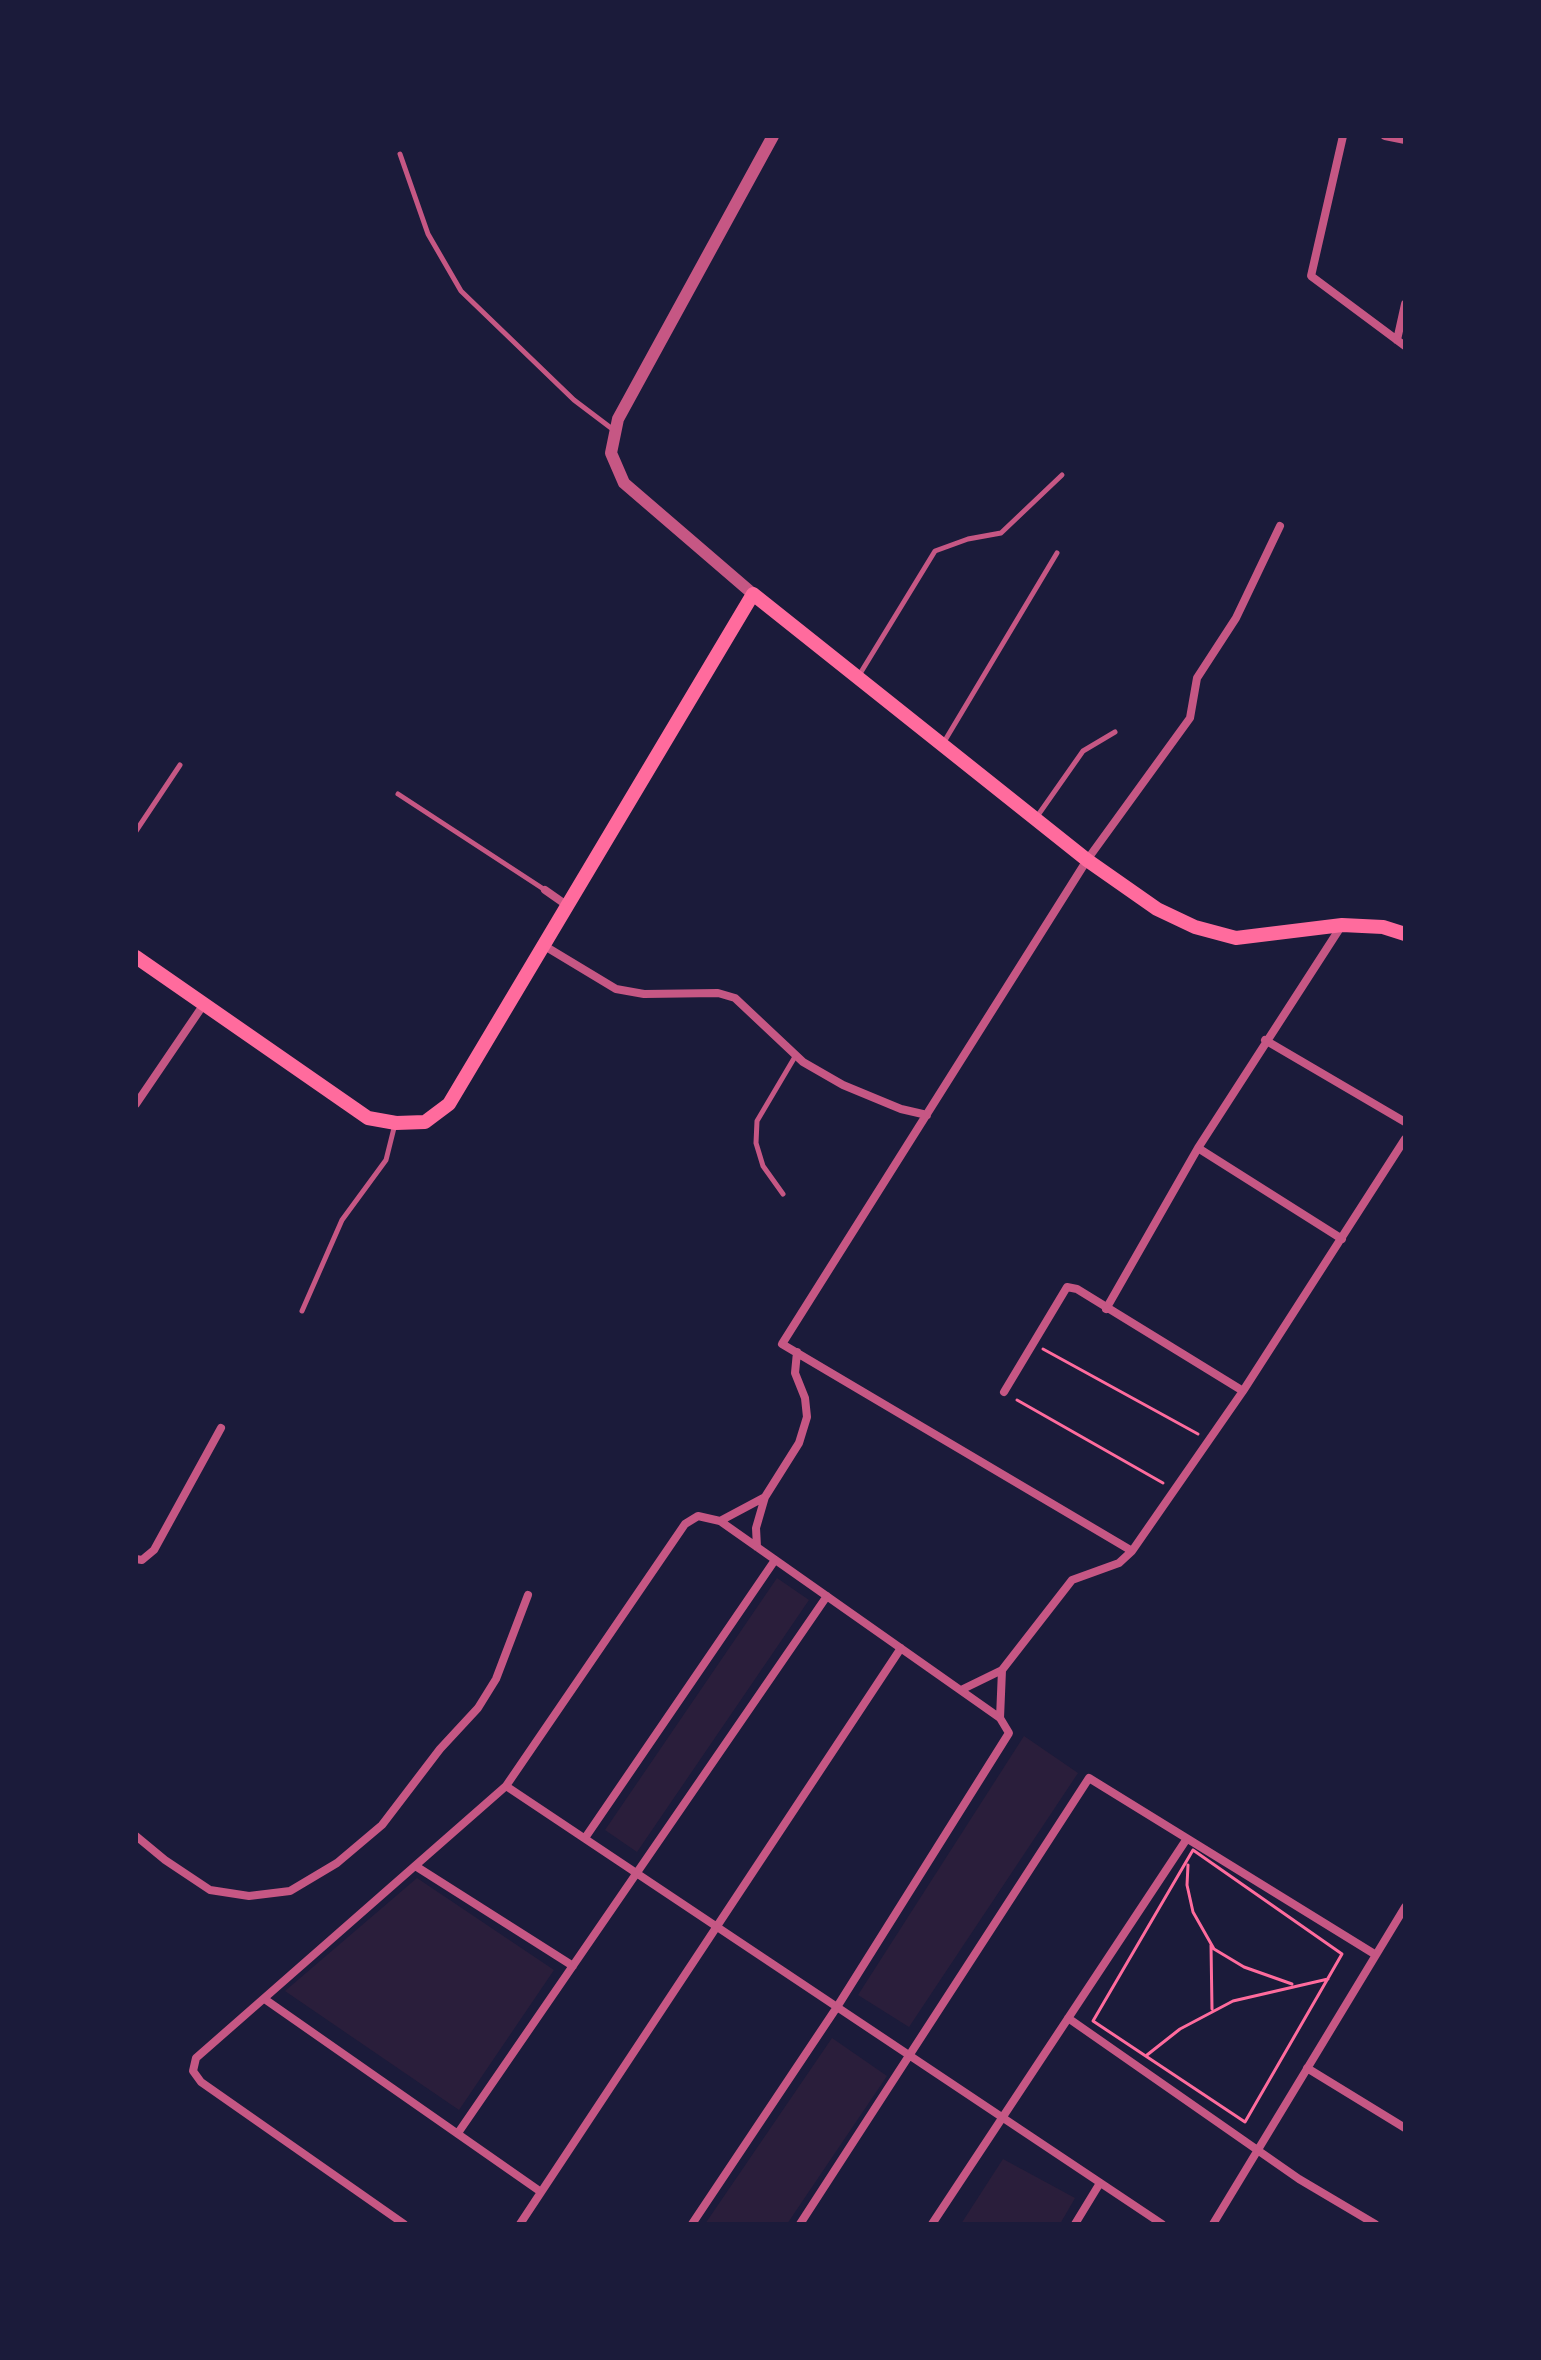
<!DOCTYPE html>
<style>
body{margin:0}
#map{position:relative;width:1541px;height:2360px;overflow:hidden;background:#1b1b3a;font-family:Commissioner,sans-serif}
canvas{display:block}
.frame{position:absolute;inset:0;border:138px solid #1b1b3a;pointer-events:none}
</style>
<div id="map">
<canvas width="1541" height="2360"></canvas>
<div class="frame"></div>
</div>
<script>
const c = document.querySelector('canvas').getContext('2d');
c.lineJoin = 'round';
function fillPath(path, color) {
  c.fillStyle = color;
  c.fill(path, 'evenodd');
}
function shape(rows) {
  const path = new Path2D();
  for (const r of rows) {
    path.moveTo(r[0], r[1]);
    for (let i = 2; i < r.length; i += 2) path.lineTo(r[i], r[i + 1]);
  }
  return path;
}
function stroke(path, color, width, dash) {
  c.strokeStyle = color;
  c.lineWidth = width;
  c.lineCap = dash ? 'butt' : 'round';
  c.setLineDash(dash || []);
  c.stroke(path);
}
fillPath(shape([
 [777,1578,809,1600,637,1852,605,1830],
 [1024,1736,1078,1773,909,2027,858,1995],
 [417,1878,554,1970,459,2110,285,1991],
 [832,2038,887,2076,787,2224,705,2224],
 [1003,2159,1075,2198,1060,2224,961,2224]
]), '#2a1e3b');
stroke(shape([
 [1043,1349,1198,1434],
 [1017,1400,1163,1483],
 [1193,1850,1342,1954,1245,2122,1093,2021,1193,1850],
 [1188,1865,1187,1885,1193,1912,1214,1949,1244,1967,1292,1984],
 [1211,1945,1212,2009],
 [1147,2055,1180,2029,1233,2001,1328,1979]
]), '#ff6b9d', 3);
stroke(shape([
 [400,154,428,234,461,291,574,400,615,431],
 [858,677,935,551,968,539,1001,533,1062,475],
 [944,742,1057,553],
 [398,794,545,890],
 [1036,818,1083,751,1115,732],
 [136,831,180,765],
 [783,1194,763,1166,756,1143,757,1121,796,1055],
 [302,1311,342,1220,386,1160,395,1124]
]), '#c65784', 5);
stroke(shape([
 [1343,136,1311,276,1405,346],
 [1385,136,1405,140],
 [1397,340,1405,304],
 [545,890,565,904],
 [543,945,616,989,644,994,718,993,735,998,803,1062,843,1085,901,1109,927,1115],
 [1265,1040,1405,1122],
 [136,1104,204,1004],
 [1198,1148,1342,1239],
 [1106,1309,1198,1148,1342,925],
 [1004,1392,1067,1287,1077,1289,1243,1391],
 [720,1521,765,1497],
 [757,1547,756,1528,765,1497,799,1443,807,1417,805,1398,795,1373,797,1352],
 [1132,1551,782,1344,1087,860,1190,718,1197,678,1236,618,1280,526],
 [136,1559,142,1560,154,1550,221,1428],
 [961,1690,1002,1670,1072,1580,1119,1563,1132,1551,1243,1391,1405,1139],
 [1000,1718,1002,1670],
 [506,1786,1162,2224],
 [136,1836,165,1860,210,1890,249,1896,290,1891,337,1863,382,1825,440,1749,478,1708,496,1679,528,1595],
 [585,1838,775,1560],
 [417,1867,573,1966],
 [266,2000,541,2192],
 [1068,2018,1299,2179,1375,2224],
 [1307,2068,1405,2128],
 [458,2133,827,1596],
 [404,2224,201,2082,193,2071,196,2058,506,1786,685,1524,698,1516,720,1521,1000,1718,1009,1733,837,2007,692,2224],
 [520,2224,901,1648],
 [800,2224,1089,1778,1376,1955],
 [932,2224,1186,1840],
 [1075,2224,1100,2183],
 [1213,2224,1405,1907]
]), '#c65784', 8);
stroke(shape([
 [753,594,624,483,611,453,618,419,773,136]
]), '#c65784', 12);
stroke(shape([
 [136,957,368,1118,396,1123,425,1122,449,1104,753,594,1087,860,1157,909,1195,927,1236,938,1342,925,1383,927,1405,934]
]), '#ff6b9d', 14);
</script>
